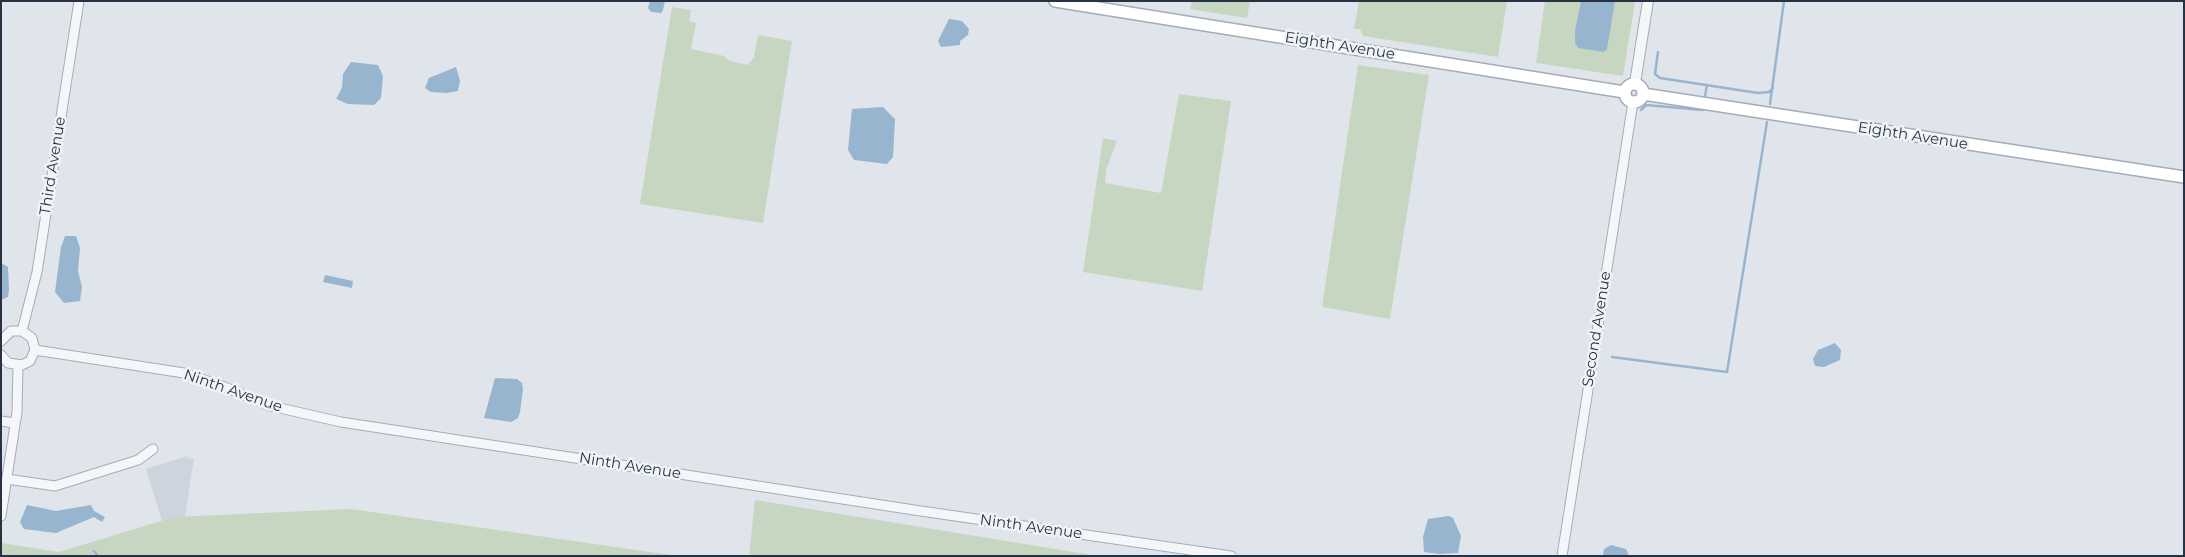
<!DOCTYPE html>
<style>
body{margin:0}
#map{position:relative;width:2185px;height:557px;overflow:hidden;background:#e0e5eb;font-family:Montserrat,sans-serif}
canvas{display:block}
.frame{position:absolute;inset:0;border:2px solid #273344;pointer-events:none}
</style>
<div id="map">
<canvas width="2185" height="557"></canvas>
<div class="frame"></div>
</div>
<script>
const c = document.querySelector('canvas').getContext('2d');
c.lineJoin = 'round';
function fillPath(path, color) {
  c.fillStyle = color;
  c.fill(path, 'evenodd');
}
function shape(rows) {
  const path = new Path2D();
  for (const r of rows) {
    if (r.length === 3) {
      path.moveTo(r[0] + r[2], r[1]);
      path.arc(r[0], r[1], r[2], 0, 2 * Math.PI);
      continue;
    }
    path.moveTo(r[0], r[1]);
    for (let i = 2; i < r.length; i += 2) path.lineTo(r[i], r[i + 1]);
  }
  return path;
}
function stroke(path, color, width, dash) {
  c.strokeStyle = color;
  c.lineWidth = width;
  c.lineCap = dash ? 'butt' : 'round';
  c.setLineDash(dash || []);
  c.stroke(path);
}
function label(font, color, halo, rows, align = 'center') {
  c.font = font + ' Montserrat,sans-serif';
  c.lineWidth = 5;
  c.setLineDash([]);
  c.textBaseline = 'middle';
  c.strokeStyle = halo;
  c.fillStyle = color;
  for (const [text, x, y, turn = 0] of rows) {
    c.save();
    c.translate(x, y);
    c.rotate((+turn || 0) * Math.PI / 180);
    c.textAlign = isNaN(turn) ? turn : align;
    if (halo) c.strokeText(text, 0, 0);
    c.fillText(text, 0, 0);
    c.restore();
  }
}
fillPath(shape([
 [187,456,188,459,194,458,185,517,162,521,146,469]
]), '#ced4dd');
fillPath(shape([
 [1192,1,1250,1,1247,18,1190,9],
 [1359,1,1507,1,1498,57,1363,36,1360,29,1354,29],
 [1545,1,1635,1,1623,76,1536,63],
 [672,7,691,10,689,21,696,23,691,49,724,56,730,61,748,65,754,57,758,35,792,41,763,223,640,204],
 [1358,65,1429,75,1390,319,1322,307],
 [1179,94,1231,101,1202,291,1083,272,1103,138,1117,141,1106,170,1105,183,1161,193],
 [755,500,1098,556,749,556],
 [351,509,678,556,1,556,1,543,59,552,174,517]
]), '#c7d6c0');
fillPath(shape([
 [650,1,665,1,663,10,661,13,651,12,648,8],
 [1581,1,1615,1,1607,49,1604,52,1578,48,1575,42,1575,31],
 [949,19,962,21,969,29,968,35,960,41,960,45,941,47,938,41],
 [351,62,378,65,383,76,381,98,374,105,348,104,336,99,342,88,343,74],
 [456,67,460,81,458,91,447,93,431,92,425,88,429,78],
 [883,107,895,119,893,157,887,164,854,160,848,150,852,109],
 [65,236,76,236,80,248,78,271,82,287,80,301,64,303,55,292,61,247],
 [1,263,8,267,9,290,8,297,1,300],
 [325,275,353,281,352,288,323,282],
 [1835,343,1841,350,1840,360,1824,367,1815,366,1813,359,1818,350],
 [495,378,517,379,522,383,523,389,520,412,518,418,511,422,484,418],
 [27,505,56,511,91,505,94,511,105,517,102,522,94,517,56,533,24,529,20,522],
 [1449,516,1453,518,1461,536,1458,553,1439,554,1424,552,1423,537,1428,519],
 [1611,545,1626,549,1629,556,1603,556,1604,549]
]), '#97b5cf');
stroke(shape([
 [1658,52,1655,74,1660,78,1758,93,1769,92,1773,88],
 [1705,96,1707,85],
 [1770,104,1784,1],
 [1641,110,1646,105,1703,110],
 [1612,357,1727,372,1767,122],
 [94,551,98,556]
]), '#97b5cf', 2.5);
const minor = shape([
 [22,331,37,272,79,1],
 [1,341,11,331,22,331,32,338,35,350,30,361,22,365,8,363,1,355],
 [35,350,184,373,222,386,271,406,341,422,914,510,1231,556],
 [1,421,15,423],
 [7,479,55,486,138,460,153,449],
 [1,516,17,412,18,366],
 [1562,556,1633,102]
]);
const tertiary = shape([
 [1635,83,1648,1]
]);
const secondary = shape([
 [1055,1,1624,92],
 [1634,93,9],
 [1643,94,2184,177]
]);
stroke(minor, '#a5acb6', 11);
stroke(tertiary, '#a5acb6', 12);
stroke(secondary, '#a5acb6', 14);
stroke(minor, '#f4f6f9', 9);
stroke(tertiary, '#f4f6f9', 10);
stroke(secondary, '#fff', 11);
label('15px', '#273344', '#f0f4f8', [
 ["Eighth Avenue",1340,46,9],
 ["Eighth Avenue",1913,136,9],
 ["Third Avenue",53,166,-81],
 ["Second Avenue",1597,329,-81],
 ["Ninth Avenue",233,391,19],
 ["Ninth Avenue",630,466,9],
 ["Ninth Avenue",1031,527,8]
]);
</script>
